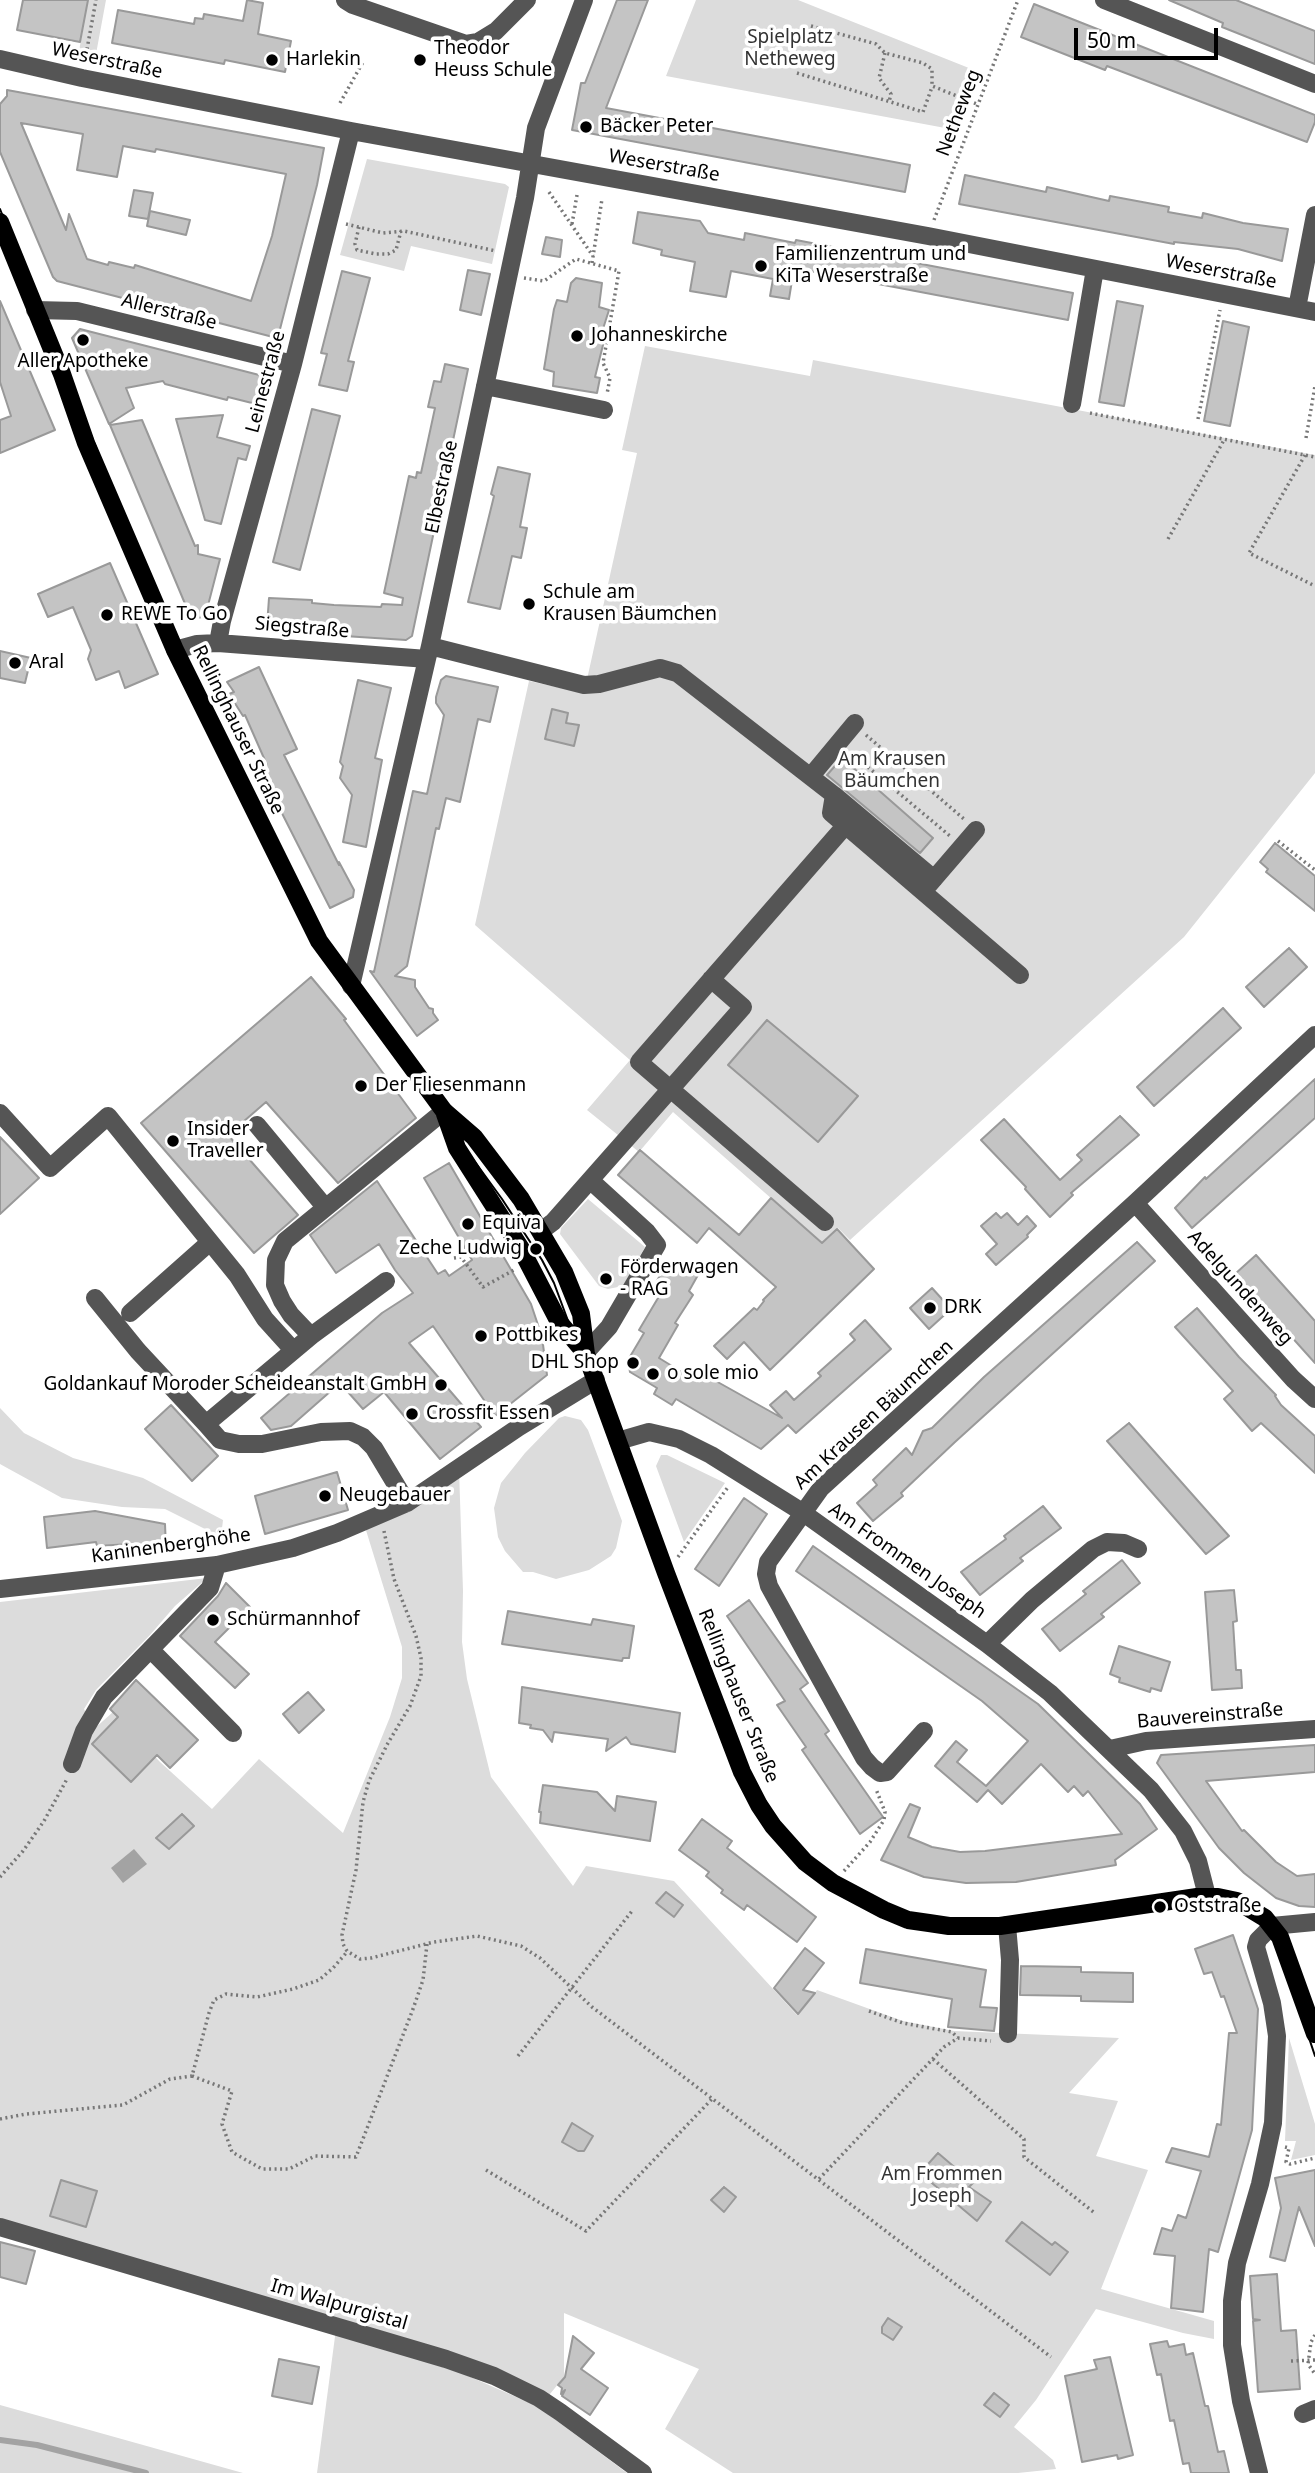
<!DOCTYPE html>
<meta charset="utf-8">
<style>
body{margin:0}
#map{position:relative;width:1315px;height:2473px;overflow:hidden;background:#fff;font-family:"Noto Sans",sans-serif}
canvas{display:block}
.scale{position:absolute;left:1074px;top:28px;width:144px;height:32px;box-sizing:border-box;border:4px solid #000;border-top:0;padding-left:9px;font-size:21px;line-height:24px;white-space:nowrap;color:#000;-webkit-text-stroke:5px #fff;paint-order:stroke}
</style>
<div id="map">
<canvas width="1315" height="2473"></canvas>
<div class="scale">50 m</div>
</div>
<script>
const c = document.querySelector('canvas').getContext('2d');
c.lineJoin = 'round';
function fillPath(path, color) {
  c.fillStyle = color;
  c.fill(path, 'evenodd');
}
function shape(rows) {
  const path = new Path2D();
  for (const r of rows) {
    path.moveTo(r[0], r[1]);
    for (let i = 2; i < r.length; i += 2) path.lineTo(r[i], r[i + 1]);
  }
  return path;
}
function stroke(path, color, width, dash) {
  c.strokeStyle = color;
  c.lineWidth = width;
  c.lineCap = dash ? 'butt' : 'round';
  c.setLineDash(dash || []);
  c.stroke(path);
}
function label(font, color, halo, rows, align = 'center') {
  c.font = font + ' "Noto Sans",sans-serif';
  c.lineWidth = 7;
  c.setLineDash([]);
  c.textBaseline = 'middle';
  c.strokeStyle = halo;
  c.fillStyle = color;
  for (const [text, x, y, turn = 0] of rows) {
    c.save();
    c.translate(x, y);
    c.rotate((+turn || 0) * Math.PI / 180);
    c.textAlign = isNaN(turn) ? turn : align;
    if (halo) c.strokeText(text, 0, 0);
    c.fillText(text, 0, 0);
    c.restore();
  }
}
fillPath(shape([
 [88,0,106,0,96,54,79,51],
 [696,0,798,0,979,72,956,130,666,76],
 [367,159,505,184,509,187,492,264,411,246,404,271,340,255],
 [645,346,810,376,813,360,1315,455,1315,773,1184,937,850,1240,838,1228,822,1243,673,1112,639,1152,587,1110,630,1060,475,925,529,681,584,693,637,453,622,450],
 [588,1199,645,1247,623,1286,608,1289,599,1286,560,1234,561,1228],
 [0,1408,24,1433,73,1458,143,1478,223,1520,221,1537,165,1509,122,1507,62,1498,9,1469,0,1464],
 [565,1416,581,1420,588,1430,622,1521,616,1548,611,1556,589,1570,556,1579,533,1572,523,1572,505,1551,498,1537,494,1508,501,1483,525,1453,559,1418],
 [661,1455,667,1455,725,1483,684,1542,656,1466],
 [459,1469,463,1591,462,1642,467,1679,491,1777,573,1886,586,1866,674,1881,797,2015,817,1990,903,2021,954,2031,1119,2038,1069,2093,1118,2101,1096,2156,1148,2170,1101,2289,1214,2321,1214,2339,1183,2333,1096,2309,1036,2400,1014,2427,1053,2460,1056,2469,1018,2473,733,2473,665,2429,699,2369,564,2313,564,2377,545,2400,0,2225,0,1602,207,1578,175,1606,150,1635,96,1690,84,1709,87,1715,84,1738,113,1712,160,1762,212,1809,259,1759,343,1833,390,1717,402,1678,402,1647,365,1527],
 [1289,2038,1315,2124,1315,2155,1291,2160,1296,2141,1285,2141],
 [336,2329,443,2365,537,2406,627,2473,317,2473],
 [0,2405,86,2429,243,2473,0,2473]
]), '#dcdcdc');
fillPath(shape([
 [134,1849,147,1864,123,1883,111,1868]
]), '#a3a3a3');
stroke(shape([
 [0,2440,37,2445,146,2473]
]), '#a3a3a3', 6);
const building = shape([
 [23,0,88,0,80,42,17,30,23,0],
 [247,0,263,3,258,34,291,41,285,72,225,60,224,64,112,43,118,10,194,24,195,18,203,19,204,14,243,21,247,0],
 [617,0,648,0,606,108,910,165,905,192,572,130,581,83,585,83,617,0],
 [1169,0,1236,0,1315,31,1315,64,1222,27,1223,23,1169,0],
 [1034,4,1315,115,1315,122,1307,142,1107,66,1105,70,1021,37,1034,4],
 [7,90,324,148,317,185,279,333,273,337,57,281,53,277,0,152,0,104,7,96,7,90],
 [21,123,83,134,77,170,117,177,123,146,155,152,156,149,286,174,272,236,251,301,135,265,134,268,109,262,108,265,87,259,69,214,66,230,21,123],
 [965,175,1046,192,1047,187,1109,201,1110,196,1169,207,1168,212,1202,218,1203,213,1243,223,1288,229,1282,261,1238,249,1174,242,1174,244,959,204,965,175],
 [134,190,153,193,148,219,129,216,134,190],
 [150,211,190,220,186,235,147,226,150,211],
 [638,212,700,221,708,233,744,240,745,233,795,243,796,240,1073,293,1068,320,794,268,789,299,770,296,773,279,731,271,726,297,690,291,695,262,661,255,662,250,633,243,638,212],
 [546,237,562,240,560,257,542,254,546,237],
 [468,270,490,274,481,315,460,310,468,270],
 [342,271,370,278,348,361,354,362,347,391,319,385,327,354,321,353,342,271],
 [576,278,602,283,599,307,609,310,602,332,605,332,604,341,595,377,600,378,597,393,553,386,554,372,544,369,554,309,557,300,567,302,571,283,576,278],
 [0,301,55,430,0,453,0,420,11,416,0,382,0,301],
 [1117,301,1143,306,1124,406,1099,402,1117,301],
 [1223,321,1249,327,1230,426,1204,421,1223,321],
 [80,329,267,377,260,405,228,397,227,400,165,384,163,381,126,388,134,408,109,424,72,338,80,329],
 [445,364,468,369,412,636,406,640,344,636,310,634,310,628,267,626,269,598,312,600,312,603,334,605,381,607,382,604,402,605,403,598,384,593,409,476,416,478,417,472,421,473,435,408,428,407,434,381,441,382,445,364],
 [312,409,340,416,300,570,273,562,312,409],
 [223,415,217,437,250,446,246,460,238,458,221,524,205,520,176,419,223,415],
 [142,420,195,546,198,545,198,554,220,559,205,617,191,618,110,425,142,420],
 [498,467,530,474,520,527,527,528,521,558,512,556,500,609,468,602,494,496,491,494,498,467],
 [110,563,158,674,125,688,119,671,96,680,88,659,91,650,73,607,48,617,38,594,110,563],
 [0,651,31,658,25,683,0,678,0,651],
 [259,667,297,749,284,755,339,865,339,862,354,890,353,897,330,908,259,768,267,765,245,715,243,716,229,694,234,692,227,682,259,667],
 [446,676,498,687,490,722,478,719,460,802,446,798,439,829,436,828,407,966,395,976,415,980,415,987,429,1008,433,1009,433,1013,438,1020,417,1036,370,971,374,972,413,791,427,794,444,715,436,703,436,697,441,680,446,676],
 [358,680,391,688,375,758,382,760,366,847,343,842,352,795,340,778,343,766,340,762,358,680],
 [552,709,568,713,566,723,579,725,574,746,545,739,552,709],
 [842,758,933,838,920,853,827,775,842,758],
 [1275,843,1315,876,1315,911,1266,872,1268,869,1260,862,1275,843],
 [1289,948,1307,967,1264,1007,1246,987,1289,948],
 [311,977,346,1019,344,1020,416,1118,338,1183,266,1102,228,1135,298,1215,254,1253,141,1123,311,977],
 [1223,1008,1241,1028,1154,1106,1137,1087,1223,1008],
 [767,1020,858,1096,818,1142,728,1065,767,1020],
 [1315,1079,1315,1118,1192,1228,1175,1208,1205,1177,1206,1179,1315,1079],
 [1120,1116,1139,1135,1071,1193,1073,1195,1050,1217,1025,1189,1026,1187,981,1140,1004,1119,1060,1180,1082,1160,1077,1155,1120,1116],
 [0,1137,39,1178,0,1214,0,1137],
 [640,1150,739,1235,771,1198,822,1243,837,1229,874,1269,770,1370,744,1342,727,1359,714,1346,754,1308,757,1310,764,1301,763,1300,776,1287,709,1228,697,1243,618,1175,640,1150],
 [449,1163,531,1304,542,1337,547,1375,495,1416,433,1326,409,1343,481,1427,440,1459,384,1392,363,1409,340,1383,291,1426,271,1430,261,1418,382,1313,413,1293,395,1270,379,1244,336,1273,310,1235,377,1181,438,1274,445,1270,449,1276,472,1260,424,1178,449,1163],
 [996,1213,1001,1218,1007,1213,1018,1225,1027,1216,1036,1226,1027,1235,1028,1237,996,1265,986,1254,997,1244,981,1226,996,1213],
 [1137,1242,1155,1261,955,1442,901,1493,903,1496,873,1521,857,1503,877,1485,873,1480,906,1448,912,1455,923,1431,932,1428,984,1377,1137,1242],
 [1256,1255,1315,1321,1315,1363,1235,1274,1256,1255],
 [669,1261,680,1268,682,1265,698,1275,689,1291,693,1295,675,1323,678,1325,659,1358,698,1382,698,1371,782,1418,770,1405,786,1391,794,1400,821,1376,818,1373,855,1340,850,1334,865,1320,891,1349,796,1433,788,1425,761,1449,676,1399,672,1405,654,1394,657,1388,630,1372,628,1360,644,1333,639,1330,661,1293,653,1287,669,1261],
 [932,1288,951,1309,929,1329,910,1308,932,1288],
 [1197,1308,1239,1357,1276,1395,1275,1396,1281,1405,1315,1436,1315,1473,1261,1423,1252,1431,1224,1399,1233,1391,1175,1327,1197,1308],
 [171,1405,218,1456,192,1481,145,1429,171,1405],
 [1129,1423,1229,1536,1206,1554,1107,1441,1129,1423],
 [337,1472,348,1510,265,1534,255,1496,337,1472],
 [744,1498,767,1514,719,1586,695,1569,744,1498],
 [1043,1506,1061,1528,1020,1558,1023,1561,980,1595,961,1572,1006,1539,1004,1536,1043,1506],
 [95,1511,165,1524,166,1548,132,1553,131,1544,97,1546,96,1542,47,1548,44,1517,95,1511],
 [813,1546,1038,1704,1140,1804,1157,1829,1115,1860,1116,1865,1016,1882,966,1883,924,1877,881,1860,910,1804,920,1808,908,1837,932,1847,960,1852,985,1851,1122,1834,1088,1791,1083,1796,1074,1786,1068,1792,1041,1764,1002,1804,988,1790,977,1802,935,1766,956,1741,967,1750,957,1762,986,1786,1028,1741,982,1701,796,1571,813,1546],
 [1122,1560,1140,1583,1101,1614,1104,1617,1060,1651,1042,1629,1086,1594,1083,1591,1122,1560],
 [226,1583,250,1607,215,1642,249,1674,235,1688,180,1636,218,1596,226,1583],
 [1234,1590,1237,1621,1233,1622,1236,1670,1241,1670,1242,1688,1212,1690,1205,1592,1234,1590],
 [749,1600,808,1683,800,1689,829,1731,825,1734,883,1817,860,1834,802,1750,806,1747,777,1705,785,1701,727,1616,749,1600],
 [508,1611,591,1625,593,1619,634,1626,629,1658,623,1658,622,1661,502,1644,508,1611],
 [1119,1646,1170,1662,1161,1691,1151,1688,1150,1692,1119,1682,1120,1678,1110,1674,1119,1646],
 [136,1680,198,1740,170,1768,157,1755,131,1782,92,1744,118,1717,110,1709,136,1680],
 [522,1687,680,1713,675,1752,631,1744,626,1737,606,1751,608,1739,554,1732,552,1742,543,1730,530,1728,531,1725,519,1723,522,1687],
 [308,1692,324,1710,299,1733,283,1714,308,1692],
 [1315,1745,1315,1772,1206,1781,1242,1831,1244,1830,1276,1862,1297,1876,1315,1874,1315,1907,1299,1906,1276,1898,1244,1873,1219,1848,1157,1763,1161,1755,1315,1745],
 [543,1785,597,1792,615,1811,617,1796,656,1802,650,1841,540,1823,541,1812,539,1812,543,1785],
 [182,1814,194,1826,169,1849,156,1838,182,1814],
 [702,1819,732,1841,727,1848,816,1917,797,1942,747,1905,744,1910,721,1893,723,1890,706,1876,709,1872,679,1850,702,1819],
 [666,1892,683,1905,674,1917,656,1903,666,1892],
 [1233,1935,1258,2009,1252,2130,1218,2252,1209,2249,1203,2312,1171,2308,1175,2256,1154,2254,1162,2228,1172,2231,1178,2215,1186,2218,1201,2171,1166,2162,1172,2148,1209,2157,1217,2124,1221,2125,1229,2033,1237,2033,1224,1996,1221,1997,1212,1972,1204,1974,1195,1949,1233,1935],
 [805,1948,824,1963,803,1990,815,1993,798,2014,774,1988,805,1948],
 [866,1949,986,1970,980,2007,997,2008,994,2031,948,2027,952,1999,860,1983,866,1949],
 [1021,1966,1081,1967,1081,1972,1133,1973,1133,2002,1081,2001,1081,1996,1020,1995,1021,1966],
 [572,2123,593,2136,584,2151,578,2151,562,2142,572,2123],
 [938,2153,973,2183,969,2187,991,2202,977,2221,920,2173,938,2153],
 [1315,2170,1315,2246,1299,2207,1285,2261,1270,2257,1281,2208,1275,2178,1315,2170],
 [61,2180,97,2191,86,2227,50,2216,61,2180],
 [724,2187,736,2197,724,2212,711,2200,724,2187],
 [1022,2222,1052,2245,1055,2242,1068,2252,1050,2275,1006,2241,1022,2222],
 [0,2242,35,2251,26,2284,0,2277,0,2242],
 [1277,2274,1281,2331,1296,2330,1300,2389,1258,2392,1253,2321,1260,2320,1253,2319,1250,2276,1277,2274],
 [888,2318,902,2327,893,2340,882,2333,882,2327,888,2318],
 [573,2336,594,2353,581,2369,608,2388,590,2415,562,2396,565,2390,561,2394,562,2388,558,2385,565,2377,573,2336],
 [1167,2341,1169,2347,1184,2344,1186,2355,1193,2353,1205,2406,1208,2406,1218,2452,1224,2451,1229,2473,1191,2473,1189,2463,1183,2464,1174,2420,1170,2421,1161,2374,1157,2375,1150,2344,1167,2341],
 [1110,2357,1133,2455,1118,2459,1117,2455,1082,2462,1065,2376,1097,2369,1094,2360,1110,2357],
 [279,2359,319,2367,312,2404,272,2396,279,2359],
 [994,2393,1009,2405,1000,2417,984,2405,994,2393]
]);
fillPath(building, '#c4c4c4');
stroke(building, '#999', 2);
stroke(shape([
 [811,26,876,44,885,53,923,63,932,69,932,86,977,104],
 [885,53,879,78,891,94,889,102],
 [85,60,96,0],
 [797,73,923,112,932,87],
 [340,103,363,62],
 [549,192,593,256],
 [934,220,1018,0],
 [346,224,383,233,404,231,496,251],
 [572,224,577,195],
 [359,227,355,244,357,250,376,254,388,254,396,250,401,231],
 [592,263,602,199],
 [524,278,544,281,576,259,619,271,603,363,610,378,607,394],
 [1090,413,1315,457],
 [1198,419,1220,310],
 [1306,438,1315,386],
 [1305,455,1249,553,1315,586],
 [1168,539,1224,440],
 [866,735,964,819],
 [851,753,950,836],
 [1278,841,1315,870],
 [454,1258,461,1257,483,1287,514,1270],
 [384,1531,394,1579,416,1636,421,1658,421,1676,410,1706,388,1743,369,1781,363,1802,356,1870,342,1935,343,1944,347,1951,360,1959,371,1958,434,1942,477,1936,521,1946,540,1958,592,2007,1051,2357],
 [678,1557,728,1487],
 [844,1871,870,1842,884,1820,885,1812,876,1789],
 [0,1877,23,1851,44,1821,67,1779],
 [869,2011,903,2023,952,2032,958,2038],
 [518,2056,632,1911],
 [933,2059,1024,2139,1024,2157,1096,2214],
 [192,2076,232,2091,222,2124,232,2152,262,2169,289,2169,315,2156,356,2157,413,2009,423,1980,427,1944],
 [0,2119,26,2114,123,2105,170,2079,192,2076,209,2013,214,2000,226,1994,257,1997,293,1989,319,1980,333,1968,347,1952],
 [1285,2147,1289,2148,1286,2162,1290,2164,1315,2158],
 [486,2170,586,2231,712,2099],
 [819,2179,944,2047,958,2038,991,2041],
 [1315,2335,1311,2342,1308,2364,1315,2374],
 [1291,2361,1315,2360]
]), '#777', 3.5, [2, 3.5]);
stroke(shape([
 [345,0,353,5,466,44,478,42,496,31,527,0],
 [1104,0,1315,84],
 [0,59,82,78,351,131,928,236,1315,312],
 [1297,308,1315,215],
 [35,310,77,311,293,364],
 [485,386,604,410],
 [1072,404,1095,269],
 [218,643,222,621,293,364,351,131],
 [430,646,584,685,599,684,660,668,677,673,834,795,831,813,1020,975],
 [175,650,197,644,218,643,427,659],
 [811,776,855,723],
 [834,795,934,879],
 [927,887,976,830],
 [351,986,430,646,525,198,536,128,584,0],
 [0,1113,50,1168,108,1116,237,1275,265,1319,293,1350],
 [257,1125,325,1207],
 [1135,1203,1293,1379,1315,1399],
 [825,1222,639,1062,845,826],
 [541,1231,553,1222,743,1007,711,979],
 [95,1298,138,1351,206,1424,311,1336,291,1315,282,1301,275,1285,276,1260,285,1241,444,1111],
 [130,1313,210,1242],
 [311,1336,386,1281],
 [586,1354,588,1350,609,1327,657,1245,647,1232,590,1180],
 [206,1424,220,1440,239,1444,262,1444,321,1432,350,1431,363,1437,374,1448,407,1503],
 [618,1441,649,1432,679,1439,711,1455,802,1512,987,1644,1050,1693,1151,1790,1183,1831,1198,1861,1207,1896],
 [0,1589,217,1565,293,1548,337,1533,407,1503,519,1427,596,1380],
 [987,1644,1032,1600,1093,1549,1107,1542,1124,1543,1138,1549],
 [151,1650,233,1733],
 [924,1731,887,1772,880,1773,872,1767,864,1758,769,1586,766,1574,768,1562,821,1488,1135,1203,1315,1035],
 [1110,1749,1146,1741,1315,1729],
 [72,1764,84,1731,104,1697,210,1588,217,1565],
 [1007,1925,1010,1960,1008,2034],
 [0,2227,446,2359,494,2376,539,2398,560,2412,643,2473],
 [1303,2414,1315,2409],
 [1259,2473,1241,2401,1232,2345,1232,2301,1237,2263,1260,2184,1273,2123,1277,2036,1272,2003,1256,1947,1258,1940,1272,1926,1315,1922]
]), '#555', 18);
stroke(shape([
 [0,222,62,374,86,443,175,650,319,941,444,1111,474,1137,521,1199,564,1272,581,1314,586,1354,666,1573,742,1772,759,1805,773,1826,805,1862,833,1883,884,1910,908,1920,929,1923,949,1926,1000,1926,1197,1897,1218,1897,1237,1901,1265,1918,1280,1937,1315,2034],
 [445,1114,457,1148,520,1247,559,1322,586,1354]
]), '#000', 18);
stroke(shape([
 [0,209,13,242],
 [0,234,87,452,170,649,315,939,344,982,502,1199,542,1260,554,1283,736,1774,755,1810,771,1833,802,1864,828,1885,882,1914,927,1927,981,1931,1188,1902,1214,1902,1231,1906,1251,1915,1262,1924,1278,1945,1315,2056],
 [80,407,111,485],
 [206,699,231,750],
 [1227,1896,1256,1904,1279,1925,1290,1943,1315,2018]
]), '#000', 2);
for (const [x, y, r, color] of [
 [272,60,7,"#000"],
 [420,60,7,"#000"],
 [586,127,7,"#000"],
 [761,266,7,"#000"],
 [577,336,7,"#000"],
 [83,340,7,"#000"],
 [529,604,7,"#000"],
 [107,615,7,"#000"],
 [15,663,7,"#000"],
 [361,1086,7,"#000"],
 [173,1141,7,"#000"],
 [468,1224,7,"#000"],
 [536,1249,7,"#000"],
 [606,1279,7,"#000"],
 [930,1308,7,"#000"],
 [481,1336,7,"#000"],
 [633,1363,7,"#000"],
 [653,1374,7,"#000"],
 [441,1385,7,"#000"],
 [412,1414,7,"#000"],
 [325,1496,7,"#000"],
 [213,1620,7,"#000"],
 [1160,1907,7,"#000"]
]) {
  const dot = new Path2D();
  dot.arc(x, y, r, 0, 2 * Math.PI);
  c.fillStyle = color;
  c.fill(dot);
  stroke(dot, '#fff', 2.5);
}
label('19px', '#333', '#fff', [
 ["Spielplatz",790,38],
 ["Netheweg",790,60],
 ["Am Krausen",892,760],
 ["Bäumchen",892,782],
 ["Am Frommen",942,2175],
 ["Joseph",942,2197]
]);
label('19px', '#000', '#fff', [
 ["Theodor",434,49],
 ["Heuss Schule",434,71],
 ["Harlekin",286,60],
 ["Bäcker Peter",600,127],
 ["Familienzentrum und",775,255],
 ["KiTa Weserstraße",775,277],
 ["Johanneskirche",591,336],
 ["Aller Apotheke",83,362,"center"],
 ["Schule am",543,593],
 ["Krausen Bäumchen",543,615],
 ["REWE To Go",121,615],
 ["Aral",29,663],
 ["Der Fliesenmann",375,1086],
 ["Insider",187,1130],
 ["Traveller",187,1152],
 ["Equiva",482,1224],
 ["Zeche Ludwig",522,1249,"right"],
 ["Förderwagen",620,1268],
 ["- RAG",620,1290],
 ["DRK",944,1308],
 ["Pottbikes",495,1336],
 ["DHL Shop",619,1363,"right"],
 ["o sole mio",667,1374],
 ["Goldankauf Moroder Scheideanstalt GmbH",427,1385,"right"],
 ["Crossfit Essen",426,1414],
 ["Neugebauer",339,1496],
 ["Schürmannhof",227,1620],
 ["Oststraße",1174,1907]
], 'left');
label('19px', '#000', '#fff', [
 ["Weserstraße",107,61,12],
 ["Netheweg",959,113,-69],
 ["Weserstraße",664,166,10],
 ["Weserstraße",1221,272,11],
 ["Allerstraße",169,312,14],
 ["Leinestraße",266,382,-75],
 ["Elbestraße",442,487,-78],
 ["Siegstraße",302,628,5],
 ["Rellinghauser Straße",238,730,64],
 ["Adelgundenweg",1240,1288,48],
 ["Am Krausen Bäumchen",874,1415,-43],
 ["Kaninenberghöhe",171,1546,-8],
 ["Am Frommen Joseph",907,1561,35],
 ["Rellinghauser Straße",738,1696,68],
 ["Bauvereinstraße",1210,1716,-5],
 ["Im Walpurgistal",339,2305,16]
]);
</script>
